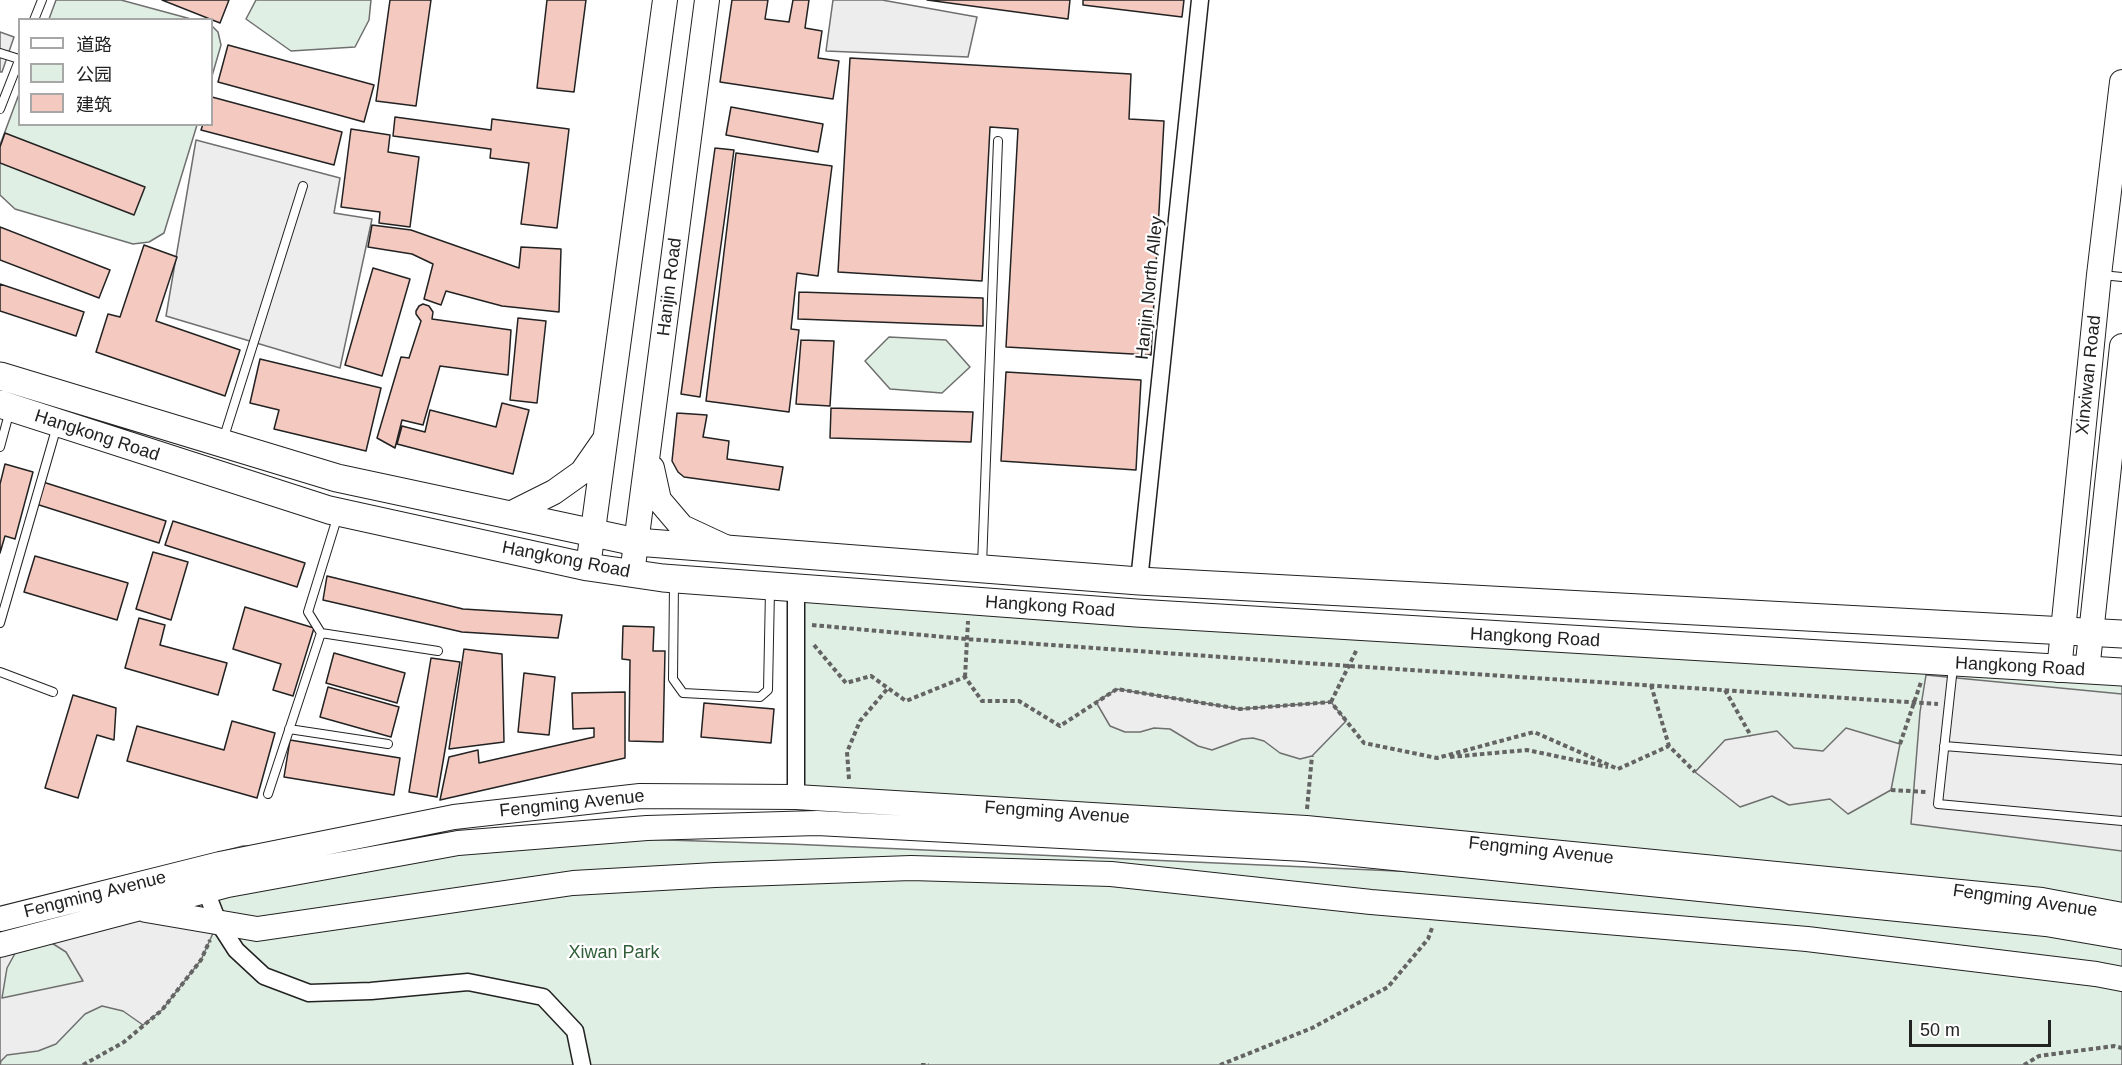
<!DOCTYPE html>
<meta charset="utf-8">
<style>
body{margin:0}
#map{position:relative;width:2122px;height:1065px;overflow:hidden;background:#fff;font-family:Helvetica,"Noto Sans SC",sans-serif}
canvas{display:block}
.legend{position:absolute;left:18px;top:18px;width:195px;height:108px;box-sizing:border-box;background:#fff;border:2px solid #a7a7a7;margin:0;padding:8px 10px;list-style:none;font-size:18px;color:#222}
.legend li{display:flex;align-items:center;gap:12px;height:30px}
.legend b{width:30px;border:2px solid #a7a7a7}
.scale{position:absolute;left:1909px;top:1020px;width:142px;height:27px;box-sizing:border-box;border:3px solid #222;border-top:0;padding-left:8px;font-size:18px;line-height:21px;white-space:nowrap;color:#222;-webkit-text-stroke:4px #fff;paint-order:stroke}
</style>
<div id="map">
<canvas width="2122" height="1065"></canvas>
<ul class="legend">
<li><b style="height:8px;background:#fff"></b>道路</li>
<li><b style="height:16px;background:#e0efe3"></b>公园</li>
<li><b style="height:16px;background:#f3c9c0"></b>建筑</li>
</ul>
<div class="scale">50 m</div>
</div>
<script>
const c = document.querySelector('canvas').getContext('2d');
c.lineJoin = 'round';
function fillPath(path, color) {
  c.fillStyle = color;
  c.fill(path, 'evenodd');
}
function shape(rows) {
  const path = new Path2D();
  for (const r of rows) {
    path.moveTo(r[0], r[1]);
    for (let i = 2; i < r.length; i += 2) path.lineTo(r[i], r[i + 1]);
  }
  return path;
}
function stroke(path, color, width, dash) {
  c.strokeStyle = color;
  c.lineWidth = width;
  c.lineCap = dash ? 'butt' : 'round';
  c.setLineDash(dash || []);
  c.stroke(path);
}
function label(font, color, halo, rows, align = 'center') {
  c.font = font + ' Helvetica,sans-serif';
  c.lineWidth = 4.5;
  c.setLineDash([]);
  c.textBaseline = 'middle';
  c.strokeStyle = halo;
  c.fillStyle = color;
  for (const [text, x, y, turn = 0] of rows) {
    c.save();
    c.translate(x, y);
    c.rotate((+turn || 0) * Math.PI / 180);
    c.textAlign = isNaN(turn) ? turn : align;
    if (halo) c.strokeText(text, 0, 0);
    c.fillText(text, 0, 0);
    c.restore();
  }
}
const green = shape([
 [56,0,121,0,191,19,49,19,56,0],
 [256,0,371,0,369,20,355,47,291,51,246,19,256,0],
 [212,26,218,32,221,45,212,76,212,26],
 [19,94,20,124,197,125,164,233,149,242,133,244,15,209,0,195,0,145,19,94],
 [889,337,946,340,970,367,942,393,890,389,865,361,889,337],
 [796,587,2122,672,2122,1065,0,1065,0,910,243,846,637,839,790,844,2025,899,796,797,796,587]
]);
fillPath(green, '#e0efe3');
stroke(green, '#6f6f6f', 1.5);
const parking = shape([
 [833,0,882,0,977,17,968,57,826,51,833,0],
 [0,32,14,37,2,72,0,72,0,32],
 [196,140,340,178,334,213,372,219,340,368,166,316,196,140],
 [1926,675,2122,694,2122,851,1911,824,1920,712,1926,675],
 [1117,689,1240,709,1331,702,1346,721,1312,756,1300,759,1280,753,1264,741,1253,738,1242,739,1212,750,1198,746,1170,729,1154,728,1140,732,1125,732,1110,726,1096,702,1117,689],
 [1846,728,1900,744,1891,790,1848,814,1830,799,1789,805,1772,796,1740,807,1695,772,1725,740,1777,731,1794,748,1823,751,1846,728],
 [138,909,218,922,201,960,162,1010,143,1025,123,1011,102,1006,85,1014,56,1044,38,1051,7,1055,1,1061,0,1065,0,945,23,939,7,968,2,998,83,981,66,952,39,935,138,909]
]);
fillPath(parking, '#ededed');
stroke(parking, '#6f6f6f', 1.5);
const building = shape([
 [162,0,229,0,220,23,162,0],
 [390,0,431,0,416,106,376,101,390,0],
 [547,0,586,0,574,92,537,88,547,0],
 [732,0,768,0,765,19,789,22,793,0,809,0,805,28,822,31,818,58,839,61,833,99,720,82,732,0],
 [927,0,1070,0,1068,19,927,0],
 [1083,0,1184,0,1182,17,1083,5,1083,0],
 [228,45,374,85,364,122,218,82,228,45],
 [850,58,1131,74,1129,119,1164,121,1151,355,1006,347,1018,129,990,127,982,281,838,272,850,58],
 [212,97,342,132,334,165,201,130,203,124,212,124,212,97],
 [731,107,823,124,818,152,726,135,731,107],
 [395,117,491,130,492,119,569,129,557,228,521,224,529,163,490,158,491,149,393,136,395,117],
 [351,129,390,135,388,152,419,157,410,227,379,223,380,212,341,207,351,129],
 [5,133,145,187,134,215,0,163,0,147,5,133],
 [715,148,734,150,700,397,681,394,715,148],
 [736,153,832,166,818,276,797,273,791,329,799,330,789,412,706,401,736,153],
 [372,225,411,230,519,268,521,247,561,249,559,312,502,306,446,291,441,305,424,299,433,264,412,254,368,247,372,225],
 [0,227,110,270,99,298,0,260,0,227],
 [144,245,177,257,156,321,240,350,225,396,96,352,108,314,120,317,144,245],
 [373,268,410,279,382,376,345,365,373,268],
 [0,284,84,312,76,336,0,311,0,284],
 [799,292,983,298,983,326,798,319,799,292],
 [423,304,429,306,433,312,432,319,511,330,508,375,440,366,423,425,402,420,395,448,377,438,401,357,409,358,421,321,416,314,416,311,419,306,423,304],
 [518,318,546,321,537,403,510,400,518,318],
 [801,340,834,341,830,406,796,404,801,340],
 [260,359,381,388,366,451,274,429,279,410,250,403,260,359],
 [1006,372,1141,380,1136,470,1001,461,1006,372],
 [502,403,529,410,513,474,397,444,402,426,425,432,430,410,496,427,502,403],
 [831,408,973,412,971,442,830,438,831,408],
 [677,413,707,415,703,437,729,441,727,459,783,467,779,490,684,477,678,472,672,461,677,413],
 [5,464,33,472,15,539,5,536,0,553,0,484,5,464],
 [43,482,166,521,159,543,36,504,43,482],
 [173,521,305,563,297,587,165,545,173,521],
 [153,552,188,562,171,620,136,609,153,552],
 [35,556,128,583,117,620,24,592,35,556],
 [327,576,463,609,562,615,558,638,462,632,323,600,327,576],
 [245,607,314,628,293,696,273,690,281,664,233,649,245,607],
 [139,618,165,625,160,645,227,663,218,695,125,668,139,618],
 [623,626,654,627,653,651,665,651,663,742,629,741,630,660,622,659,623,626],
 [464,649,502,654,504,742,449,749,464,649],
 [334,653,405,673,397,703,326,683,334,653],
 [431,658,460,662,437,797,409,792,431,658],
 [524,673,555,677,549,735,518,732,524,673],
 [328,687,399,707,391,737,320,717,328,687],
 [625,692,625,758,440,800,449,757,478,750,479,763,594,737,594,728,573,729,572,693,625,692],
 [73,695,116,708,114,740,97,735,78,798,45,788,73,695],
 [704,703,774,709,771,743,701,737,704,703],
 [232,721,275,733,257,798,127,761,137,726,224,750,232,721],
 [290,740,400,758,394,795,284,777,290,740]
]);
fillPath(building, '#f3c9c0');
stroke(building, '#222', 1.5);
const lane = shape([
 [34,20,42,0],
 [0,53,19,59],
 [0,109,20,58],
 [2102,275,2122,277],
 [223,440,303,186],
 [0,447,10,410],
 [982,565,998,141],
 [674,583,673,679,683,693,760,697,768,690,770,590],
 [0,623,57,426],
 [321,633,438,651],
 [1953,667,1938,804,2122,821],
 [0,672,53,692],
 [289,729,388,744],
 [1944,746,2122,760],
 [268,794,321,633,308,612,338,515]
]);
const street = shape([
 [1139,581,1200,0],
 [796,587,796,797],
 [206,891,218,922,236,950,264,976,309,993,371,991,468,982,543,997,575,1031,582,1065]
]);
const secondary = shape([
 [652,468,659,500,682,527,725,547],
 [508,515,554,492,582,472,605,439],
 [588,567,665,0],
 [632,574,707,0],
 [2059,670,2099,275,2122,82],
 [2087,671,2122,346],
 [146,910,257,929,573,883,715,875,911,868,1111,874,1371,902,1807,939,2096,974,2122,979],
 [0,919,220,864,454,817,640,796,796,797,1306,828,2042,900,2122,915],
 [0,945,228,885,458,843,647,828,817,823,1305,849,2046,924,2122,937]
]);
const primary = shape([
 [0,376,337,478,636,542,1139,581,2122,634],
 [0,404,329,510,588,567,663,578,1136,613,2122,672]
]);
stroke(lane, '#222', 10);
stroke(street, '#222', 19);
stroke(secondary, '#222', 26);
stroke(primary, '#222', 29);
stroke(shape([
 [812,625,967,639,1349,666,1938,704],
 [814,645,846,683,871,676,906,701,965,677,982,701,1019,701,1060,726,1117,689,1240,709,1331,702,1364,743,1437,758,1534,732,1618,769,1669,746,1695,772],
 [965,677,968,621],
 [1651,685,1669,746],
 [1725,690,1751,736],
 [1331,702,1357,649],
 [1900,744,1921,682],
 [1450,757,1527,750,1608,767],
 [849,779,847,752,860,721,888,688],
 [1891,790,1926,792],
 [1307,809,1312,756],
 [83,1065,124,1042,162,1010,201,960,210,940],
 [921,1065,929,1065],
 [1220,1065,1312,1028,1388,987,1428,939,1432,928],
 [2024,1065,2039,1056,2114,1046,2122,1048]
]), '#646464', 4, [4.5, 3]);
stroke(lane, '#fff', 8);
stroke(street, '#fff', 16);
stroke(secondary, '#fff', 24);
stroke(primary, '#fff', 27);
label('18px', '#222', '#fff', [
 ["Hanjin Road",670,287,-83],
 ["Hanjin North Alley",1150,288,-84],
 ["Xinxiwan Road",2089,375,-84],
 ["Hangkong Road",97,436,18],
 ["Hangkong Road",566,560,11],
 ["Hangkong Road",1050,607,4],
 ["Hangkong Road",1535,638,3],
 ["Hangkong Road",2020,667,3],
 ["Fengming Avenue",572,804,-6],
 ["Fengming Avenue",1057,813,4],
 ["Fengming Avenue",1541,851,6],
 ["Fengming Avenue",95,895,-14],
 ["Fengming Avenue",2025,901,8]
]);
label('18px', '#2f5e38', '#fff', [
 ["Xiwan Park",614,953]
]);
</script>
